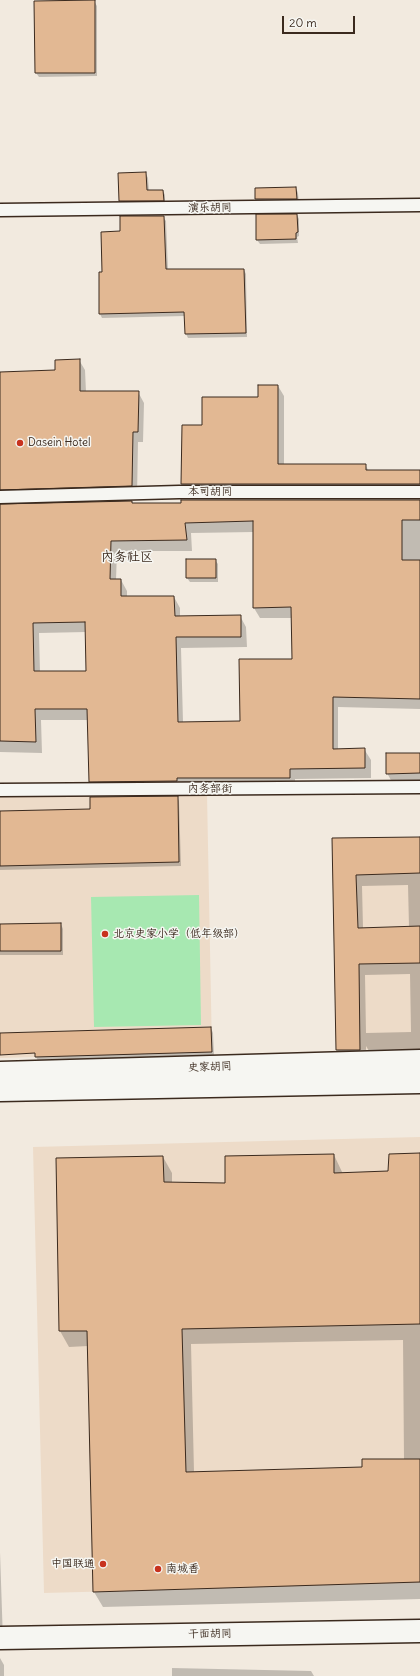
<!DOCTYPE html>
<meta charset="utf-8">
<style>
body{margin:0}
#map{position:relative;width:420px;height:1676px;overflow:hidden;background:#f2eadf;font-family:Delius,sans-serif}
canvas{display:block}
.scale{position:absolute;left:282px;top:16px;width:73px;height:18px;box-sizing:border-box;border:2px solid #3b2a1e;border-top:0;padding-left:5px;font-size:12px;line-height:14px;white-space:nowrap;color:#3b2a1e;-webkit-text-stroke:3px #f6f6f2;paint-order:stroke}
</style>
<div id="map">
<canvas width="420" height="1676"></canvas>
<div class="scale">20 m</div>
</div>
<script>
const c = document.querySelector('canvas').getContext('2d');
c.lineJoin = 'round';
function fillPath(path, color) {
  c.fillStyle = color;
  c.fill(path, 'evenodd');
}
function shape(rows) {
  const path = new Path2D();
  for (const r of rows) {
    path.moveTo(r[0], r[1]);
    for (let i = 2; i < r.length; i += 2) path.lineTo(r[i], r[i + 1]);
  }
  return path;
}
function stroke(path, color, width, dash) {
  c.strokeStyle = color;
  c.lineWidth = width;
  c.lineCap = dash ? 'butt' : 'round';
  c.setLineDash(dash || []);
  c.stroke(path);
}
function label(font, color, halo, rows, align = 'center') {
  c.font = font + ' Delius,"LXGW WenKai TC",sans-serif';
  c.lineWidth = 3;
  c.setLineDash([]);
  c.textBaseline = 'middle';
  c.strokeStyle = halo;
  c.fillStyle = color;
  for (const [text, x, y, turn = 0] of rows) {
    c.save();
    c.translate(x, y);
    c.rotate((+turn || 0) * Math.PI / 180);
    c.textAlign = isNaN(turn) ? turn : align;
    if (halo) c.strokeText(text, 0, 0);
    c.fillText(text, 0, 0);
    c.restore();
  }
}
fillPath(shape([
 [207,794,212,1052,0,1058,0,797],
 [420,837,420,1049,336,1050,332,838],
 [420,1137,420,1583,44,1593,33,1147]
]), '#eddbc8');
fillPath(shape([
 [199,895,201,1025,94,1027,91,897]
]), '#a7e8b1');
fillPath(shape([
 [94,1,97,6,97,76,39,77,36,73,35,2],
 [146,174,148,178,149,191,163,191,165,195,165,205,123,205,120,201],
 [296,188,298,193,299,203,259,203,256,199,256,189],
 [297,215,299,219,299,236,297,237,298,243,260,244,257,240],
 [163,217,166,221,168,270,244,270,246,274,247,337,188,338,186,334,185,316,102,318,100,314,103,273,121,232],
 [79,360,85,370,86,392,138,392,144,403,143,442,138,442,137,496,0,497,0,373,56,371],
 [278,386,284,396,284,465,365,465,369,471,420,471,420,495,188,495,182,484,183,426,203,426,259,398],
 [420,500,420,709,338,707,338,750,364,749,371,760,371,778,295,779,295,788,97,788,90,778,89,720,41,720,42,753,0,752,0,505],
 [254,532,254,608,260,618,292,618,293,660,241,722,183,722,181,648,247,647,246,627,240,616,180,617,180,608,174,597,127,597,127,591,121,580,116,580,117,551,192,551,191,533],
 [86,632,87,672,40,672,39,633],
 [187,560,215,560,218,564,218,582,190,582,187,578],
 [420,754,420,784,393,784,387,773],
 [177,797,179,801,181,866,0,870,0,812,94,810],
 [420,838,420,1060,375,1061,366,1046,366,1061,344,1061,337,1050,333,839],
 [408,885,409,927,363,928,362,886],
 [410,974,411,1032,366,1033,365,975],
 [61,924,63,929,63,955,0,955,0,925],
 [211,1028,213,1033,214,1056,38,1061,36,1057],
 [420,1154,420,1599,103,1607,94,1592,88,1346,69,1347,60,1331,57,1159,163,1157,172,1173,172,1183,226,1184,334,1155,343,1174,389,1172],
 [403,1340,404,1460,363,1468,194,1472,191,1344],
 [0,1552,3,1641,0,1643],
 [0,1658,4,1665,4,1676,0,1676],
 [172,1668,311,1671,314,1676,172,1676]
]), '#0003');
const building = shape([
 [95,0,95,73,35,73,34,1,95,0],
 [146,172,147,190,163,190,164,201,119,201,118,173,146,172],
 [296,187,297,199,255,199,255,188,296,187],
 [256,214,297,214,298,232,296,233,296,239,256,240,256,214],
 [120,216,164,216,166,269,244,269,246,333,185,334,184,312,99,314,99,272,102,272,101,232,120,231,120,216],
 [80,359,80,391,139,391,138,432,133,432,132,486,0,490,0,372,55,370,55,360,80,359],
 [258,385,278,385,278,464,366,464,366,470,420,470,420,484,181,484,182,425,202,425,202,397,258,397,258,385],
 [181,500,420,500,420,520,402,520,402,560,420,560,420,699,333,697,333,749,365,748,365,768,290,769,290,778,177,778,177,781,89,782,87,709,35,709,36,742,0,741,0,504,132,501,132,503,181,503,181,500],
 [253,521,253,608,291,607,292,659,239,659,240,721,178,722,176,637,241,637,241,615,175,616,174,596,121,596,121,579,110,579,111,541,187,540,185,523,253,521],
 [85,622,86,671,34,671,33,623,85,622],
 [186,559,216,559,216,578,186,578,186,559],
 [386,753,420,753,420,773,386,774,386,753],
 [178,796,179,862,0,866,0,811,90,809,90,797,178,796],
 [420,837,420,873,356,875,358,928,420,926,420,963,359,964,360,1050,336,1050,332,838,420,837],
 [61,923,61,951,0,951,0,924,61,923],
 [211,1027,212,1052,35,1057,35,1053,0,1055,0,1033,211,1027],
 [420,1153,420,1324,182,1329,186,1472,362,1467,362,1459,420,1459,420,1582,93,1592,87,1331,59,1331,56,1158,163,1156,164,1182,225,1183,225,1156,334,1154,334,1173,388,1171,389,1154,420,1153]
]);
fillPath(building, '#e2b893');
stroke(building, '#3b2a1e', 1);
const lane = shape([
 [0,210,420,205],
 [0,497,179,492,420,492],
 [0,790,420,787]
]);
const street = shape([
 [0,1638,420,1631]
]);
const secondary = shape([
 [0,1073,420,1061],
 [0,1090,420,1082]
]);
stroke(lane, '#3b2a1e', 15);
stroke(street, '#3b2a1e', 25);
stroke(secondary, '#3b2a1e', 25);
stroke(lane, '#f6f6f2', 12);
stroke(street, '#f6f6f2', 22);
stroke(secondary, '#f6f6f2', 22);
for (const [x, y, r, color] of [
 [20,443,4,"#c8321e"],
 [105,934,4,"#c8321e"],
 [103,1564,4,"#c8321e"],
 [158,1569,4,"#c8321e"]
]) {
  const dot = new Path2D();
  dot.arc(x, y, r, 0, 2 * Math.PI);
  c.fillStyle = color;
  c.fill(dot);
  stroke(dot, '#f6f6f2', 1.5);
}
label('11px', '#3b2a1e', '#f6f6f2', [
 ["演乐胡同",210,208,-1],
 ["本司胡同",210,492],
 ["内务部街",210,789],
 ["史家胡同",210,1067,-2],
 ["干面胡同",210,1634,-1]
]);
label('11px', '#3b2a1e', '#f6f6f2', [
 ["Dasein Hotel",28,443],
 ["北京史家小学（低年级部）",113,934],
 ["中国联通",95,1564,"right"],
 ["南城香",166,1569]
], 'left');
label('13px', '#3b2a1e', '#f6f6f2', [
 ["内务社区",127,557]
]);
</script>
